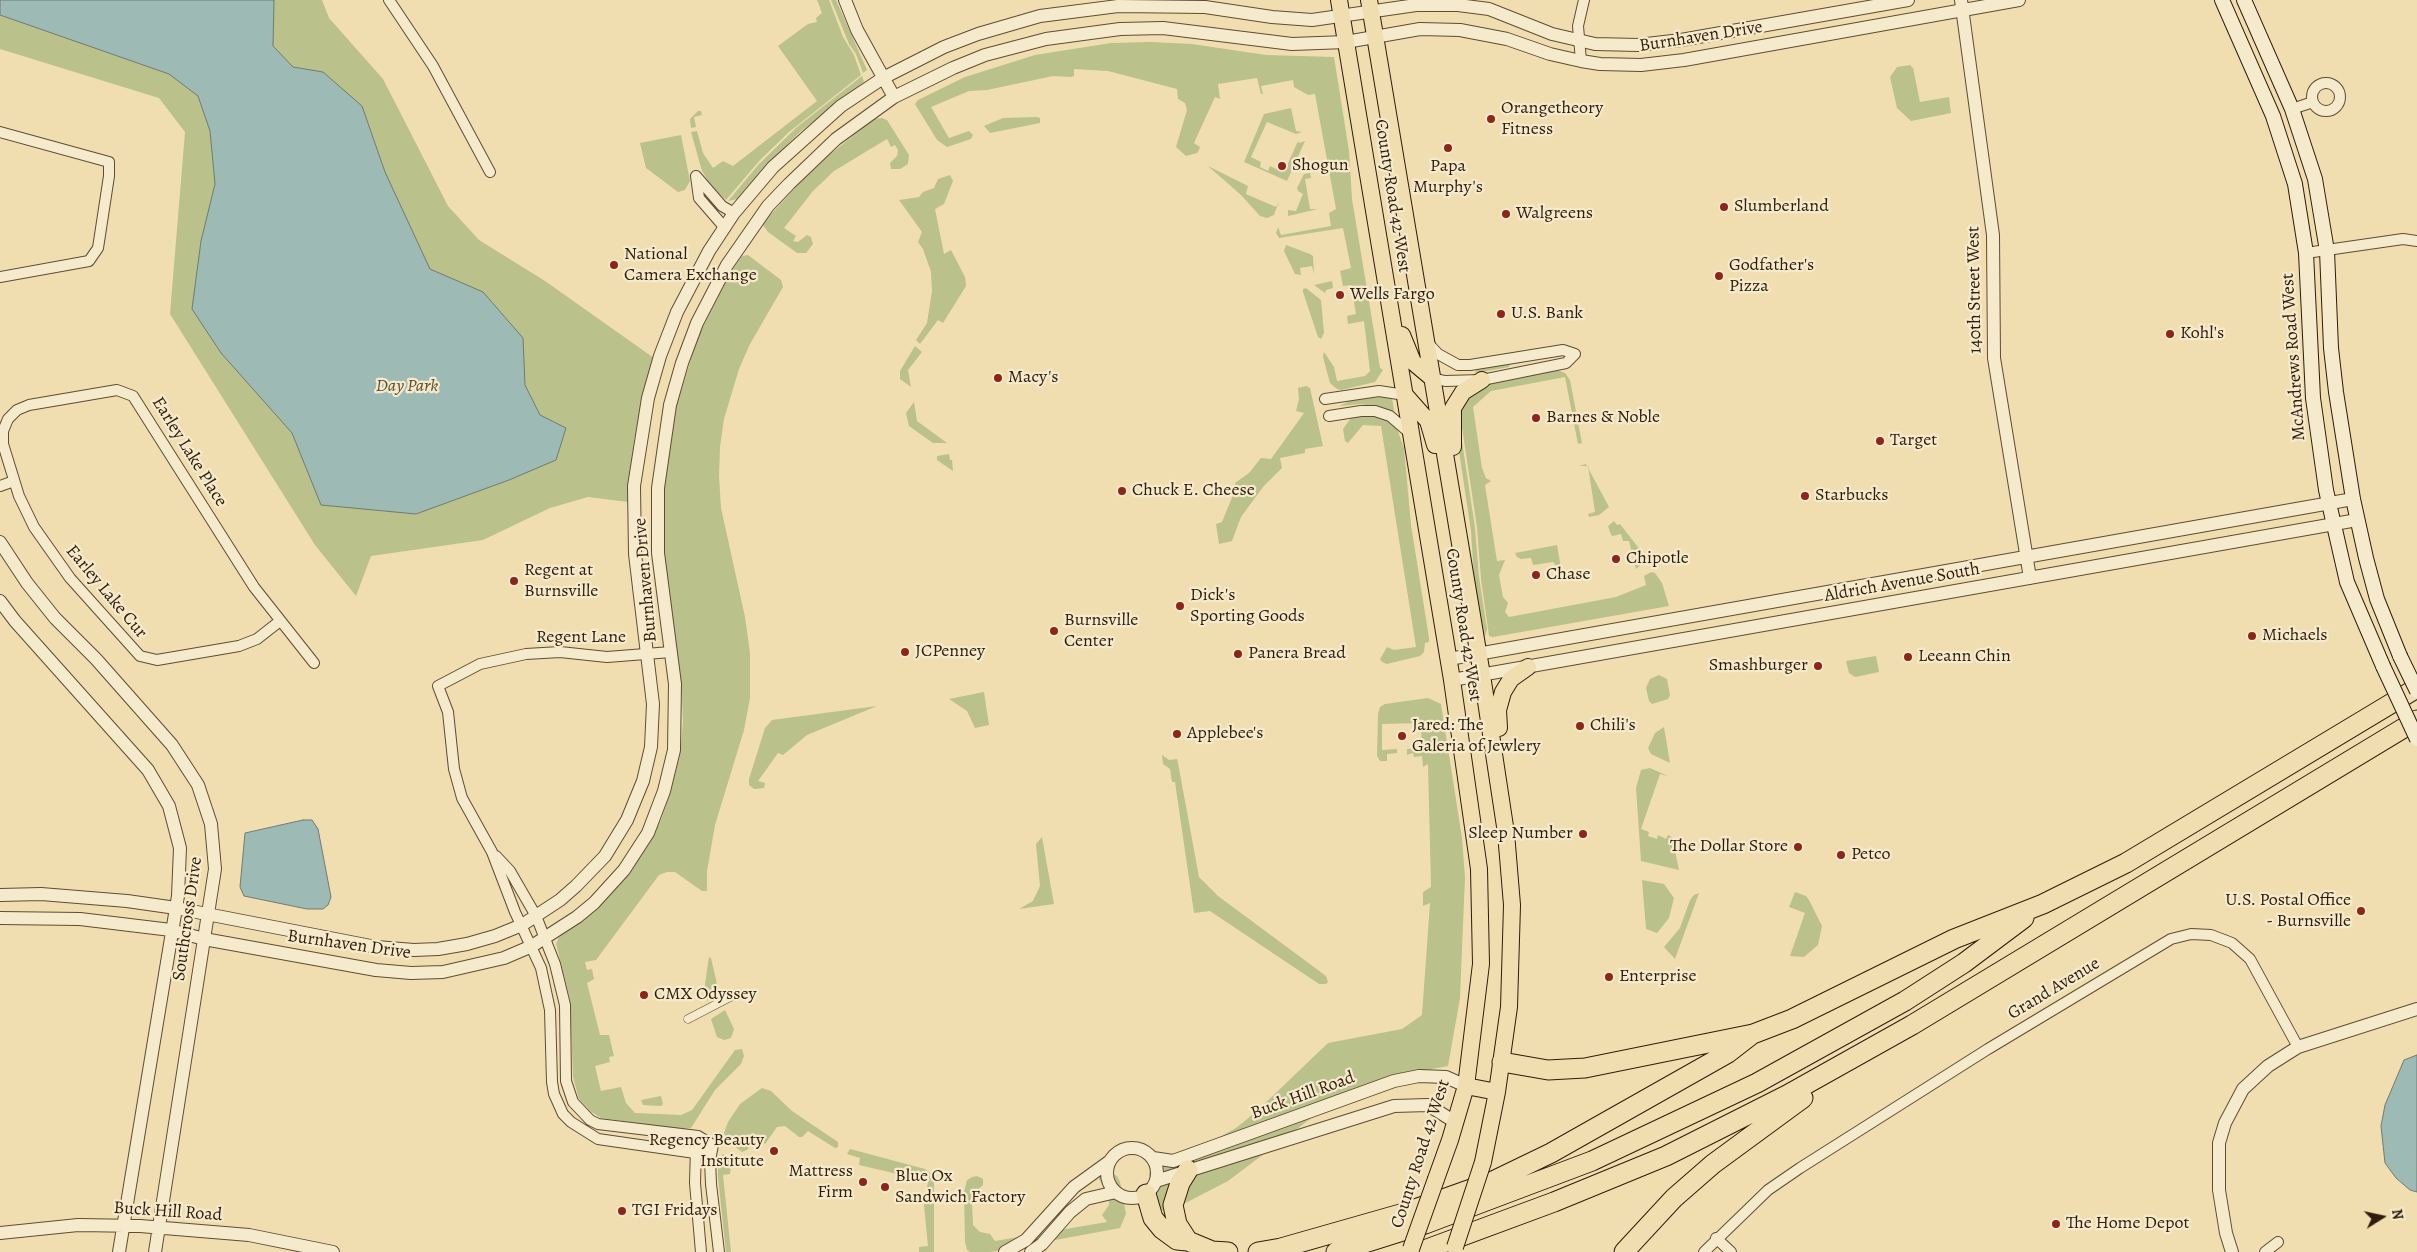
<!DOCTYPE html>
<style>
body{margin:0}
#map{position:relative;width:2417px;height:1252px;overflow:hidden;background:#f0deb0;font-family:Alegreya,serif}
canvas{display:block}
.north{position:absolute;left:2357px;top:1192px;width:50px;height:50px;-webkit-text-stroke:4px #f5eacc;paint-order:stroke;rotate:80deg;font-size:14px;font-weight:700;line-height:20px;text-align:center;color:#2f1c0b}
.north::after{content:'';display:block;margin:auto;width:18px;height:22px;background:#2f1c0b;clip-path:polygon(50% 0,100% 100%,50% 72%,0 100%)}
</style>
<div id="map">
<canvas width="2417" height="1252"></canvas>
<div class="north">N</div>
</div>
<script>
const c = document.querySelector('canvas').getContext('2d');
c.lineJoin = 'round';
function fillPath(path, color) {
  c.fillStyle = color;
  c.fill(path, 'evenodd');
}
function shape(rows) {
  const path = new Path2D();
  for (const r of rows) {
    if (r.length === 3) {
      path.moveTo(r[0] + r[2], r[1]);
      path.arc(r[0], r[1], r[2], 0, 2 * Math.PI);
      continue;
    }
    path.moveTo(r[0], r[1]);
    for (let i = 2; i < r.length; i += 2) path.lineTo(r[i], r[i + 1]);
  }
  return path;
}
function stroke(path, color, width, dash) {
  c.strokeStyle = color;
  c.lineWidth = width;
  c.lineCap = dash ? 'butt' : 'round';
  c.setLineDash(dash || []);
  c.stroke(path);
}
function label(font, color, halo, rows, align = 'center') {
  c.font = font + ' Alegreya,serif';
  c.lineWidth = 4.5;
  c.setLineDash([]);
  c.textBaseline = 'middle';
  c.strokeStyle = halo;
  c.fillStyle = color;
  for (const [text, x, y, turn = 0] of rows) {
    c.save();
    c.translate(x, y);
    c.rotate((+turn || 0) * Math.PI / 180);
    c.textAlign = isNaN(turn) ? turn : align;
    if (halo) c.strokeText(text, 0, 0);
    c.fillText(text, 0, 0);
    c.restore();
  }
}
fillPath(shape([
 [0,0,322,0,329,18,383,79,448,206,479,240,545,281,654,358,644,391,634,441,628,502,588,497,550,508,483,540,371,556,356,596,315,545,170,314,185,132,159,98,0,49],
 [817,0,829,0,843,37,854,55,861,75,789,132,760,160,726,200,712,187,702,171,691,132,697,131,703,153,713,168,723,161,733,166,817,101,778,46,808,24,817,22,816,18,822,13],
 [831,0,836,0,867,70,863,73,856,54,849,44],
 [1151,42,1192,44,1266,55,1334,57,1349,151,1352,199,1380,368,1383,370,1375,382,1341,390,1337,389,1330,383,1323,357,1324,352,1334,367,1337,381,1365,376,1370,371,1364,321,1348,324,1347,316,1356,314,1351,285,1343,286,1340,271,1351,268,1343,228,1279,238,1276,233,1278,227,1281,235,1331,226,1329,213,1336,209,1315,94,1308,95,1294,87,1293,80,1261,86,1263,94,1261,94,1257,78,1218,84,1220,99,1215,97,1194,143,1200,147,1199,150,1197,153,1186,156,1176,147,1187,110,1185,103,1178,99,1177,89,1108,71,1074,69,1074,76,1071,77,1053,76,987,90,969,91,931,107,949,138,969,131,973,135,971,139,947,147,937,140,915,104,918,100,965,77,1035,55,1111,43],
 [1910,65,1913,68,1920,102,1949,97,1951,113,1911,121,1897,108,1890,77,1897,67],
 [862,76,864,82,800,132,762,170,737,199,728,201,759,164,797,127],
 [1291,108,1296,131,1302,132,1296,134,1267,122,1251,157,1261,162,1260,167,1268,171,1270,166,1280,171,1282,166,1286,168,1298,141,1299,143,1305,141,1287,181,1244,162,1264,114],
 [698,111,701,111,702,115,694,117,696,127,691,128,690,119],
 [1037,117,1040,118,1040,123,990,133,984,126,1003,118],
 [882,118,887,120,909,155,908,164,900,169,891,169,890,163,897,156,898,150,895,145,891,147,887,139,834,171,813,191,784,228,796,236,793,241,798,242,807,235,811,237,813,244,806,253,797,253,768,232,763,225,765,221,813,168,874,119],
 [681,135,690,181,685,190,678,192,646,168,640,143],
 [1208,166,1248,186,1246,194,1276,207,1279,201,1274,215,1267,218,1260,216,1241,195],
 [1310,173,1311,178,1305,179,1310,209,1318,209,1288,216,1288,210,1296,211,1303,194,1298,191,1297,188,1304,174],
 [950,175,953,181,944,204,935,209,944,254,951,250,965,277,966,286,943,323,938,320,920,344,916,340,927,323,932,291,931,272,923,249,918,242,922,232,899,200,919,197,923,192,934,188,938,179],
 [1286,245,1310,254,1313,256,1314,274,1312,266,1300,268,1301,275,1295,274,1284,251],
 [748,255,781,280,783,287,750,344,739,369,724,419,720,447,719,476,721,508,745,617,750,653,750,698,744,730,715,825,707,871,707,891,702,891,675,872,667,872,659,875,596,960,585,962,587,970,592,969,594,979,587,983,600,1035,609,1035,614,1056,609,1057,610,1062,595,1066,601,1091,621,1087,626,1103,635,1113,681,1115,692,1110,735,1050,742,1049,744,1056,741,1064,715,1090,691,1128,683,1129,601,1118,590,1111,579,1099,573,1077,570,999,556,944,559,937,582,921,647,845,661,820,671,791,680,755,683,722,681,680,665,558,665,484,669,444,677,404,698,337,731,272,742,256],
 [1332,281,1333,288,1326,290,1325,293,1314,285],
 [1306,288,1321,300,1324,333,1321,339,1318,337,1303,292,1303,289],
 [915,346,922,352,908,370,911,387,900,379,900,371],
 [1510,363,1509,367,1476,373,1475,369],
 [1557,370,1565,373,1570,380,1582,443,1578,444,1565,377,1491,391,1473,407,1482,468,1486,478,1491,481,1485,485,1497,561,1505,560,1499,575,1503,597,1508,603,1505,612,1509,617,1616,597,1646,585,1644,576,1651,572,1655,573,1662,583,1669,606,1493,637,1489,636,1481,579,1477,527,1460,414,1462,403,1488,383],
 [1306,386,1310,388,1323,446,1305,449,1305,453,1280,458,1282,468,1263,487,1241,517,1232,541,1219,544,1216,524,1222,522,1235,490,1235,483,1249,473,1261,458,1271,459,1304,413,1296,411,1299,399,1298,388],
 [1386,396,1392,398,1394,410,1392,412,1362,404,1339,406,1350,401],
 [914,402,917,421,947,443,933,443,909,426,906,413],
 [1374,415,1390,421,1397,429,1404,448,1411,525,1429,638,1429,642,1425,643,1424,652,1420,656,1387,664,1382,662,1380,659,1387,647,1394,650,1416,647,1381,426,1363,425,1348,443,1345,441,1343,429,1351,418],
 [1458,415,1475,528,1479,577,1487,629,1485,637,1474,579,1471,531,1459,451],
 [949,454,950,460,952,460,953,471,937,460,937,456],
 [1586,464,1609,507,1599,515,1589,517,1588,514,1595,512,1588,466,1579,466],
 [1614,521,1617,525,1620,524,1644,555,1644,562,1636,569,1629,541,1623,541,1621,534,1612,536,1610,532,1608,526],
 [1557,545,1562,574,1558,572,1557,567,1553,562,1533,565,1531,558,1521,559,1517,557,1515,553],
 [1876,656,1879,672,1855,677,1849,673,1846,661],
 [1659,675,1667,679,1670,695,1668,699,1652,704,1649,701,1646,688,1650,679],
 [984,692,989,725,975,728,967,711,949,699],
 [1428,698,1441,704,1462,838,1465,877,1460,998,1448,1066,1405,1074,1330,1104,1228,1181,1170,1211,1159,1210,1154,1202,1149,1174,1152,1164,1211,1142,1236,1128,1257,1111,1328,1043,1402,1029,1422,1015,1430,903,1423,906,1423,892,1431,887,1428,764,1423,767,1422,756,1414,757,1413,753,1407,755,1407,749,1422,748,1421,723,1382,724,1382,750,1397,749,1397,753,1387,754,1387,761,1380,761,1377,756,1378,714,1380,707,1385,704],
 [877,706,807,735,783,755,778,753,758,781,765,783,764,788,754,789,749,785,749,779,765,728,772,720],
 [1664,727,1670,763,1651,754,1648,748,1655,733],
 [1162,755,1169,760,1177,759,1178,763,1199,877,1218,896,1326,976,1328,982,1326,984,1319,984,1210,911,1194,913,1175,782,1172,782,1170,769,1163,764],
 [1650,768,1668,776,1660,774,1641,829,1649,832,1648,836,1657,839,1658,835,1666,839,1668,835,1672,837,1679,870,1641,861,1636,788,1641,770],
 [1042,837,1054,904,1019,909,1033,901,1040,886,1036,844],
 [1642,880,1664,884,1674,898,1669,918,1657,933,1646,929],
 [1795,892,1806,896,1809,900,1822,926,1818,945,1804,957,1790,956,1805,913,1789,907],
 [1699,893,1675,959,1664,947,1680,928,1690,900,1694,895],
 [709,957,711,958,719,993,707,1001,705,984],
 [725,1010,734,1029,731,1038,724,1040,717,1037,711,1019],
 [762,1088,771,1091,792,1111,838,1142,838,1147,835,1148,808,1131,802,1137,799,1137,785,1126,777,1127,765,1144,757,1138,747,1150,742,1152,726,1139,724,1133,728,1122,740,1104],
 [661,1096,663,1104,661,1106,643,1105,641,1100],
 [850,1149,925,1169,932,1174,934,1180,934,1252,919,1252,919,1247,928,1246,924,1205,928,1181,859,1165,860,1158,847,1154],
 [723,1154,740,1165,738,1167,731,1166,730,1174,723,1175,731,1252,726,1252,718,1177,718,1160],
 [1108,1171,1117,1176,1120,1182,1126,1214,1120,1228,991,1252,970,1252,967,1250,965,1242,964,1192,967,1180,972,1177,977,1176,983,1179,983,1185,975,1193,972,1202,973,1225,980,1232,990,1234,995,1241,1107,1222,1102,1215,1109,1205,1109,1198,1099,1179,1099,1176]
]), '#bac18b');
const water = shape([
 [0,0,274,0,273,46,293,67,323,72,362,106,385,172,430,269,483,292,523,338,525,385,540,415,566,428,556,460,509,480,416,514,321,505,292,433,221,353,192,309,201,241,215,184,210,131,198,96,169,74,0,15,0,0],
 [303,820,312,820,318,829,331,897,328,905,323,909,307,909,244,896,240,887,245,833,303,820],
 [2417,1055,2417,1192,2410,1190,2396,1178,2385,1163,2381,1126,2385,1105,2404,1060,2417,1055]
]);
fillPath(water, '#9dbab5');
stroke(water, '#717b71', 1);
const pedestrian = shape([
 [688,1019,736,994]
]);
const minor = shape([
 [389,0,433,66,490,172],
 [1581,61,1578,26,1584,0],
 [2326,97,14],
 [2292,109,2313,102],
 [0,132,109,162,109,176,98,248,89,261,0,277],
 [696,176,699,198,725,228],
 [696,176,722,206,734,213],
 [2306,253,2403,239,2417,241],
 [1427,342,1438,354,1458,365,1470,365,1563,350,1575,354,1566,363,1482,380,1445,381,1432,378],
 [1325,399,1379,391,1405,395],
 [1329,416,1361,411,1375,411,1390,416,1412,435],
 [0,486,14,481],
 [280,621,257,639,239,646,157,660,140,656,70,578,34,527,19,496,3,444,3,431,8,419,17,410,29,405,117,390,133,396,254,587,314,663],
 [671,652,607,657,560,652,526,654,480,664,438,686,448,712,454,769,462,798,492,852,515,912,541,968,550,1010,552,1082,554,1094,563,1114,571,1122,598,1139,695,1153,713,1145],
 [496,856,510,871,536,916,555,964,565,1005,566,1081,573,1102,590,1120,598,1124,698,1136,713,1145],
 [713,1145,710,1160,711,1184,719,1252],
 [696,1147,695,1183,701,1252],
 [1716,1238,1731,1252],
 [1704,1252,1768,1190,1800,1168,1988,1049,2171,939,2191,934,2211,935,2232,943,2250,959,2298,1047],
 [2265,1252,2278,1242]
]);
const tertiary = shape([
 [845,0,857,30,894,97],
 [1961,0,1993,235,1994,358,2030,578],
 [0,542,27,583,55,618,96,659,172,745,198,785,211,824,215,869,155,1252],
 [0,601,15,621,148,770,169,806,180,848,178,896,119,1252],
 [1449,659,2353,499],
 [1452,680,2357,520],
 [0,895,41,894,127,901,176,908,376,947,414,950,438,949,467,944,495,936,522,925,560,900,576,886,605,856,627,820,643,781,651,747,653,704,635,554,634,486,648,398,660,356,677,312,709,251,734,213,773,167,841,106,883,78,944,47,978,34,1040,16,1118,6,1205,7,1272,17,1312,20,1416,5,1458,5,1489,9,1552,34,1595,44,1638,45,1681,40,1908,0],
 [0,918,80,919,171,930,204,939,376,970,411,973,443,972,504,958,532,946,577,917,594,903,624,870,648,833,664,791,674,750,675,684,658,553,658,488,670,405,682,363,697,323,727,265,768,206,789,184,836,139,894,97,953,68,985,55,1046,39,1120,29,1163,28,1292,44,1346,42,1420,29,1460,30,1507,39,1550,54,1581,61,1600,64,1641,65,1684,60,2019,0],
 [1132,1173,25],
 [1153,1158,1173,1161,1394,1081,1419,1076,1446,1077,1466,1086],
 [1156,1181,1394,1106,1428,1105,1455,1122],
 [0,1233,78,1225,140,1226,249,1235,333,1252],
 [1005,1252,1026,1240,1074,1187,1110,1161],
 [1031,1252,1042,1244,1070,1212,1086,1199,1116,1192],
 [2232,1252,2226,1233,2219,1190,2219,1143,2225,1123,2243,1089,2268,1066,2298,1047,2417,1009]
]);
const secondary = shape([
 [2222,0,2273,116,2295,184,2306,253,2313,398,2326,490,2347,582,2383,666],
 [2244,0,2292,109,2315,179,2327,251,2331,348,2336,392,2353,499,2366,558,2377,599,2400,656]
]);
const trunk = shape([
 [1339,0,1452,680,1479,869,1481,964,1466,1086,1450,1140,1436,1179],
 [1369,0,1482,675,1506,833,1512,905,1509,1007,1497,1092,1483,1162],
 [1402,335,1413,362,1432,378],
 [1405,395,1428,421,1435,445],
 [1453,447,1453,408,1463,392,1482,380],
 [1499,728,1498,710,1503,692,1511,679,1528,667],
 [1466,1086,1497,1092]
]);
const motorway = shape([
 [1502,1062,1548,1070,1585,1068,1753,1034,1792,1019,1954,939,2043,904,2126,863,2417,688],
 [1188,1170,1180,1183,1173,1205,1177,1224,1188,1241],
 [1146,1194,1153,1218,1162,1229,1177,1240,1188,1241,1212,1251,1228,1252],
 [1258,1252,1281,1248,1404,1213,1491,1182,1551,1153,1728,1053,1750,1036],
 [1336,1252,1425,1224,1592,1161,1757,1083,1905,1001,1964,963,2024,918],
 [1419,1252,1554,1202,1666,1156,1787,1095,1912,1025,2417,720],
 [1624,1252,1674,1198,1713,1164,1803,1098]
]);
stroke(pedestrian, '#5f4c34', 9);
stroke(minor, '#5f4c34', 12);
stroke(tertiary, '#5f4c34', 14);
stroke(secondary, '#2f1c0b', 16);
stroke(trunk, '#2f1c0b', 18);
stroke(motorway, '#2f1c0b', 21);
stroke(pedestrian, '#f5eacc', 8);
stroke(minor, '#f5eacc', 10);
stroke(tertiary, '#f5eacc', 12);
stroke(secondary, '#f5eacc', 14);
stroke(trunk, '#f0deb0', 16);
stroke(motorway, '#f0deb0', 19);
const secondaryBridge = shape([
 [2400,656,2417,691],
 [2383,666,2417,739]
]);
const trunkBridge = shape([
 [1455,1247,1483,1162],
 [1411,1249,1436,1179]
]);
stroke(secondaryBridge, '#2f1c0b', 16, []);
stroke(trunkBridge, '#2f1c0b', 18, []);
stroke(secondaryBridge, '#f5eacc', 14);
stroke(trunkBridge, '#f0deb0', 16);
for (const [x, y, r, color] of [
 [1491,119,5,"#8f2418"],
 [1448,148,5,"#8f2418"],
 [1282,166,5,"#8f2418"],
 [1724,207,5,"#8f2418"],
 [1506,214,5,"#8f2418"],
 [614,265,5,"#8f2418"],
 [1719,276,5,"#8f2418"],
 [1340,295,5,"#8f2418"],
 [1501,314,5,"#8f2418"],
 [2170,334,5,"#8f2418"],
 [998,378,5,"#8f2418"],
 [1536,418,5,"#8f2418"],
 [1880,441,5,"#8f2418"],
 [1122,491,5,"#8f2418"],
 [1805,496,5,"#8f2418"],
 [1616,559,5,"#8f2418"],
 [1536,575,5,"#8f2418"],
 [514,581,5,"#8f2418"],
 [1180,606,5,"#8f2418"],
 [1054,631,5,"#8f2418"],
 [2252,636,5,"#8f2418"],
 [905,652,5,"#8f2418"],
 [1238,654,5,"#8f2418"],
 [1908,657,5,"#8f2418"],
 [1818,666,5,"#8f2418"],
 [1580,726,5,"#8f2418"],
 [1177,734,5,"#8f2418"],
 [1402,736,5,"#8f2418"],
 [1583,834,5,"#8f2418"],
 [1798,847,5,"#8f2418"],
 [1841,855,5,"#8f2418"],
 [2361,911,5,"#8f2418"],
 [1609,977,5,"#8f2418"],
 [644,995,5,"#8f2418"],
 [774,1151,5,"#8f2418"],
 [863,1182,5,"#8f2418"],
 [885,1187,5,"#8f2418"],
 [622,1211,5,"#8f2418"],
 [2056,1224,5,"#8f2418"]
]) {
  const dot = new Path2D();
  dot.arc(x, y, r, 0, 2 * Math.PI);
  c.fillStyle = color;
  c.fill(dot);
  stroke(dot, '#f5eacc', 2);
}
label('18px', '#2f1c0b', '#f5eacc', [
 ["Burnhaven Drive",1701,37,-9],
 ["County Road 42 West",1392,196,81],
 ["140th Street West",1975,290,-91],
 ["McAndrews Road West",2294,357,-94],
 ["Earley Lake Place",189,452,58],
 ["Burnhaven Drive",646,580,-95],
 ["Aldrich Avenue South",1902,583,-10],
 ["Earley Lake Cur",106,592,50],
 ["County Road 42 West",1463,625,81],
 ["Regent Lane",581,638],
 ["Southcross Drive",188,919,-82],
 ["Burnhaven Drive",349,945,8],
 ["Grand Avenue",2054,989,-31],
 ["Buck Hill Road",1303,1096,-20],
 ["County Road 42 West",1421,1154,-72],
 ["Buck Hill Road",168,1212,4]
]);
label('18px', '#2f1c0b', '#f5eacc', [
 ["Orangetheory",1501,109],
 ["Fitness",1501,130],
 ["Shogun",1292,166],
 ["Papa",1448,167,"center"],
 ["Murphy's",1448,188,"center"],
 ["Slumberland",1734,207],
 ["Walgreens",1516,214],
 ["National",624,255],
 ["Camera Exchange",624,276],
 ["Godfather's",1729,266],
 ["Pizza",1729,287],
 ["Wells Fargo",1350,295],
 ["U.S. Bank",1511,314],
 ["Kohl's",2180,334],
 ["Macy's",1008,378],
 ["Barnes & Noble",1546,418],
 ["Target",1890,441],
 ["Chuck E. Cheese",1132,491],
 ["Starbucks",1815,496],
 ["Chipotle",1626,559],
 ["Regent at",524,571],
 ["Burnsville",524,592],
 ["Chase",1546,575],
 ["Dick's",1190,596],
 ["Sporting Goods",1190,617],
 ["Burnsville",1064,621],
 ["Center",1064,642],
 ["Michaels",2262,636],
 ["JCPenney",915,652],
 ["Panera Bread",1248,654],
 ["Leeann Chin",1918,657],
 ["Smashburger",1808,666,"right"],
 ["Jared: The",1412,726],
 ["Galeria of Jewlery",1412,747],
 ["Chili's",1590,726],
 ["Applebee's",1187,734],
 ["Sleep Number",1573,834,"right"],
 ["The Dollar Store",1788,847,"right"],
 ["Petco",1851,855],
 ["U.S. Postal Office",2351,901,"right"],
 ["- Burnsville",2351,922,"right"],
 ["Enterprise",1619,977],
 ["CMX Odyssey",654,995],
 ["Regency Beauty",764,1141,"right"],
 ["Institute",764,1162,"right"],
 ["Mattress",853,1172,"right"],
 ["Firm",853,1193,"right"],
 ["Blue Ox",895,1177],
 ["Sandwich Factory",895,1198],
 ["TGI Fridays",632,1211],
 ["The Home Depot",2066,1224]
], 'left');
label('italic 18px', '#594e31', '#f5eacc', [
 ["Day Park",407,387]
]);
</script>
